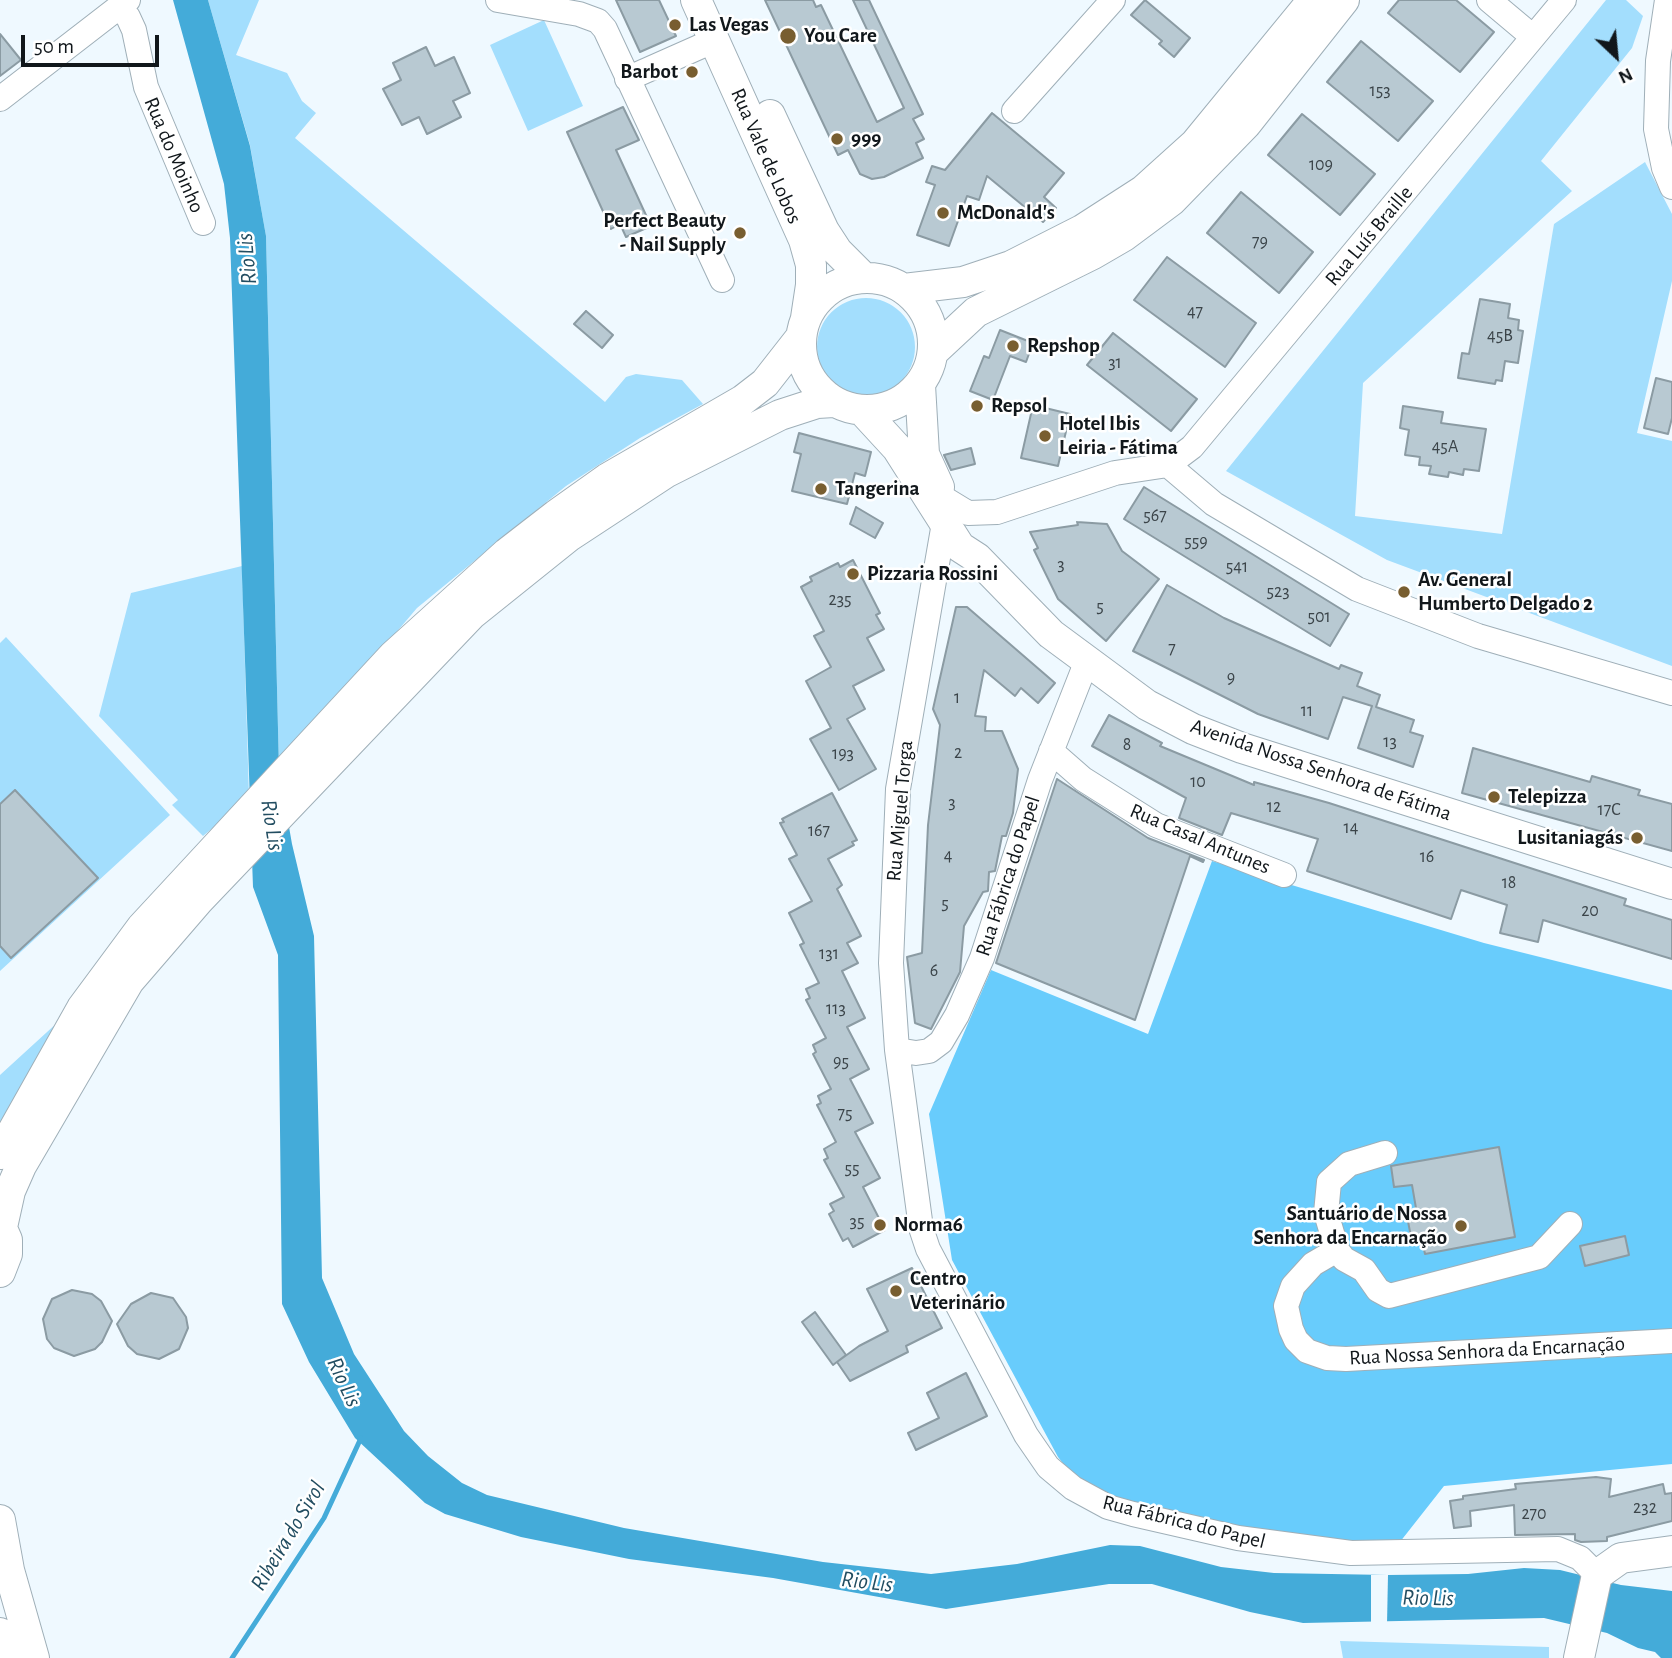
<!DOCTYPE html>
<meta charset="utf-8">
<style>
body{margin:0}
#map{position:relative;width:1672px;height:1658px;overflow:hidden;background:#eff9ff;font-family:"Alegreya Sans",sans-serif}
canvas{display:block}
.north{position:absolute;left:1581px;top:21px;width:70px;height:70px;-webkit-text-stroke:5px #fff;paint-order:stroke;rotate:154deg;font-size:19px;font-weight:700;line-height:28px;text-align:center;color:#11171b}
.north::after{content:'';display:block;margin:auto;width:24px;height:32px;background:#11171b;clip-path:polygon(50% 0,100% 100%,50% 72%,0 100%)}
.scale{position:absolute;left:21px;top:35px;width:138px;height:32px;box-sizing:border-box;border:4px solid #11171b;border-top:0;padding-left:9px;font-size:21px;line-height:24px;white-space:nowrap;color:#11171b;-webkit-text-stroke:5px #fff;paint-order:stroke}
</style>
<div id="map">
<canvas width="1672" height="1658"></canvas>
<div class="north">N</div>
<div class="scale">50 m</div>
</div>
<script>
const c = document.querySelector('canvas').getContext('2d');
c.lineJoin = 'round';
function fillPath(path, color) {
  c.fillStyle = color;
  c.fill(path, 'evenodd');
}
function shape(rows) {
  const path = new Path2D();
  for (const r of rows) {
    if (r.length === 3) {
      path.moveTo(r[0] + r[2], r[1]);
      path.arc(r[0], r[1], r[2], 0, 2 * Math.PI);
      continue;
    }
    path.moveTo(r[0], r[1]);
    for (let i = 2; i < r.length; i += 2) path.lineTo(r[i], r[i + 1]);
  }
  return path;
}
function stroke(path, color, width, dash) {
  c.strokeStyle = color;
  c.lineWidth = width;
  c.lineCap = dash ? 'butt' : 'round';
  c.setLineDash(dash || []);
  c.stroke(path);
}
function label(font, color, halo, rows, align = 'center') {
  c.font = font + ' "Alegreya Sans",sans-serif';
  c.lineWidth = 5;
  c.setLineDash([]);
  c.textBaseline = 'middle';
  c.strokeStyle = halo;
  c.fillStyle = color;
  for (const [text, x, y, turn = 0] of rows) {
    c.save();
    c.translate(x, y);
    c.rotate((+turn || 0) * Math.PI / 180);
    c.textAlign = isNaN(turn) ? turn : align;
    if (halo) c.strokeText(text, 0, 0);
    c.fillText(text, 0, 0);
    c.restore();
  }
}
fillPath(shape([
 [208,0,259,0,236,55,287,73,302,101,316,113,295,138,605,402,626,377,636,374,682,380,703,404,640,438,566,486,417,608,279,770,266,236,250,145],
 [1606,0,1626,0,1643,16,1632,48,1541,161,1572,191,1363,383,1355,516,1502,534,1554,224,1645,162,1672,214,1672,281,1637,433,1672,441,1672,666,1387,560,1226,471],
 [544,20,583,106,528,131,490,45],
 [866,347,49],
 [242,566,249,798,203,836,172,805,178,800,99,716,131,593],
 [6,637,170,815,0,971,0,643],
 [58,1022,0,1126,0,1075],
 [1340,1641,1549,1647,1549,1658,1343,1658]
]), '#a3defd');
fillPath(shape([
 [1212,861,1484,943,1672,990,1672,1464,1444,1486,1396,1547,1291,1536,1130,1508,1070,1472,1058,1457,952,1260,929,1114,991,970,1148,1034]
]), '#68ccfc');
fillPath(shape([
 [173,0,208,0,250,146,266,236,279,770,292,844,314,936,322,1278,354,1354,404,1431,428,1456,462,1483,487,1495,624,1528,823,1562,931,1574,1017,1564,1110,1545,1140,1546,1221,1567,1274,1573,1388,1575,1468,1574,1524,1568,1560,1570,1621,1585,1672,1591,1672,1658,1661,1658,1655,1652,1638,1648,1607,1633,1544,1618,1303,1623,1250,1612,1152,1584,1109,1584,946,1609,773,1578,629,1559,521,1537,445,1514,425,1503,355,1438,309,1362,282,1304,278,955,253,887,230,238,224,184]
]), '#44abd9');
fillPath(shape([
 [1371,1575,1388,1575,1387,1624,1371,1624]
]), '#eff9ff');
stroke(shape([
 [232,1658,324,1518,361,1438]
]), '#44abd9', 5);
const building = shape([
 [616,0,659,0,676,36,640,52,616,0],
 [765,0,813,0,816,7,821,5,877,122,904,108,853,0,869,0,923,114,913,119,924,139,916,143,923,158,884,177,872,179,860,174,848,150,838,155,765,0],
 [1145,0,1190,38,1174,57,1159,44,1162,41,1131,15,1145,0],
 [1399,0,1456,0,1494,32,1460,72,1388,13,1399,0],
 [0,34,21,60,0,76,0,34],
 [1361,41,1433,101,1398,141,1327,82,1361,41],
 [426,47,435,66,454,57,470,93,453,101,461,117,427,134,419,117,402,125,383,89,401,80,393,63,426,47],
 [623,107,639,140,616,150,651,226,626,237,620,224,611,229,567,132,623,107],
 [992,113,1064,173,1044,197,1056,208,1043,222,987,176,979,200,967,196,949,246,917,235,935,185,926,182,932,166,945,170,992,113],
 [1302,114,1375,174,1340,215,1268,155,1302,114],
 [1241,192,1313,252,1279,293,1207,233,1241,192],
 [1167,257,1256,323,1225,367,1134,300,1167,257],
 [1480,299,1510,304,1508,318,1519,320,1518,330,1523,331,1518,363,1505,361,1502,381,1496,380,1495,384,1458,378,1462,353,1469,354,1480,299],
 [586,311,613,335,602,348,574,324,586,311],
 [1000,330,1033,343,1026,362,1010,356,993,400,970,391,984,356,989,358,1000,330],
 [1113,333,1197,399,1171,431,1087,365,1113,333],
 [1656,378,1672,382,1672,418,1668,434,1644,428,1656,378],
 [1033,405,1070,414,1058,466,1021,458,1033,405],
 [1403,406,1443,412,1441,423,1486,429,1479,471,1464,469,1463,475,1449,472,1448,477,1429,474,1431,466,1419,465,1420,457,1405,455,1409,430,1400,428,1403,406],
 [799,433,871,452,865,476,855,473,847,504,792,491,801,454,794,452,799,433],
 [971,448,975,464,951,470,944,455,971,448],
 [1144,487,1349,614,1330,646,1124,519,1144,487],
 [856,507,883,523,875,538,850,524,856,507],
 [1077,522,1107,524,1122,551,1159,579,1106,641,1058,599,1034,550,1038,548,1030,532,1078,525,1077,522],
 [853,560,880,613,876,615,884,629,867,638,884,670,853,686,865,709,847,719,876,769,839,790,810,739,831,728,806,681,831,667,814,636,824,631,801,587,812,581,810,577,838,563,840,567,853,560],
 [1167,585,1224,618,1339,669,1341,665,1362,673,1357,686,1380,695,1376,707,1414,720,1410,732,1423,736,1413,767,1358,748,1372,706,1343,697,1328,739,1258,714,1133,651,1167,585],
 [956,607,967,607,1055,683,1038,703,1021,688,1015,696,984,670,975,716,986,717,985,731,1002,731,1018,769,1013,813,1006,836,1002,836,995,871,989,872,988,891,983,892,964,926,960,972,931,1029,915,1023,907,957,922,953,928,825,940,725,933,709,956,607],
 [1109,715,1162,743,1160,746,1254,785,1254,782,1329,803,1626,899,1624,905,1672,920,1672,959,1543,920,1538,942,1500,933,1507,905,1461,890,1451,919,1307,871,1318,839,1231,813,1222,835,1179,818,1186,798,1092,746,1109,715],
 [1473,748,1590,782,1592,776,1640,790,1638,795,1672,804,1672,851,1462,793,1473,748],
 [1057,779,1148,838,1204,860,1203,862,1190,856,1135,1020,996,963,1057,779],
 [15,790,98,878,11,958,0,946,0,804,15,790],
 [832,793,857,840,852,842,854,845,828,859,842,885,837,889,861,936,847,943,858,963,842,971,865,1018,847,1027,869,1069,850,1079,873,1123,855,1132,880,1178,863,1187,885,1230,853,1247,848,1238,843,1241,829,1214,834,1211,830,1204,844,1197,824,1160,828,1158,824,1149,836,1142,817,1105,821,1103,818,1096,831,1089,813,1054,816,1052,813,1045,826,1038,806,1000,810,998,806,989,819,983,800,945,804,943,789,913,812,901,789,859,797,855,780,823,784,822,782,819,832,793],
 [1499,1147,1515,1237,1425,1254,1421,1235,1411,1237,1407,1216,1417,1214,1412,1185,1394,1187,1391,1166,1499,1147],
 [1625,1236,1629,1255,1585,1266,1580,1246,1625,1236],
 [912,1268,942,1328,906,1346,908,1352,850,1381,837,1362,859,1346,888,1331,867,1289,912,1268],
 [72,1290,92,1294,101,1301,112,1321,102,1342,95,1349,74,1356,54,1348,47,1339,43,1319,52,1299,72,1290],
 [151,1293,173,1298,186,1317,188,1328,179,1349,159,1359,137,1354,128,1346,117,1324,131,1304,151,1293],
 [815,1312,846,1355,833,1365,802,1322,815,1312],
 [966,1373,987,1416,916,1450,908,1433,939,1418,927,1393,966,1373],
 [1596,1477,1611,1479,1609,1497,1663,1484,1665,1494,1672,1493,1672,1521,1607,1537,1607,1541,1581,1542,1575,1540,1575,1534,1515,1535,1514,1505,1470,1511,1471,1526,1454,1528,1450,1501,1463,1499,1463,1496,1516,1489,1515,1484,1596,1477]
]);
fillPath(building, '#b8c9d2');
stroke(building, '#8b9ba3', 2);
const minor = shape([
 [498,0,579,14,598,21,605,29,722,280],
 [1489,0,1533,37],
 [1667,0,1658,61,1656,129,1664,168,1672,187],
 [119,8,128,17,134,30,146,87,203,223],
 [627,79,715,40],
 [0,99,128,0],
 [1014,111,1113,0],
 [1168,465,1214,504,1357,589,1478,636,1672,693],
 [945,499,968,513,997,512,1115,473,1168,465,1192,447,1564,0],
 [944,523,898,789,891,963,897,1050,921,1228,928,1249,1026,1435,1048,1467,1073,1488,1108,1507,1133,1514,1238,1538,1351,1553,1558,1549,1580,1558,1597,1575],
 [1051,751,1083,779,1156,825,1284,875],
 [897,1050,916,1053,929,1051,941,1042,957,1015,982,958,1040,780,1086,663],
 [1570,1224,1539,1257,1389,1296,1378,1290,1364,1270,1344,1259,1337,1250,1313,1264,1293,1286,1286,1306,1291,1329,1296,1340,1307,1351,1327,1358,1346,1359,1672,1341],
 [1337,1250,1326,1213,1329,1182,1349,1164,1385,1153]
]);
const major = shape([
 [696,0,804,240,811,265,811,285,806,318],
 [770,115,824,231,837,251,864,278],
 [867,344,66],
 [904,289,963,282,1011,266,1082,230,1144,190,1195,144,1313,0],
 [933,352,976,312,1093,254,1124,236,1171,201,1246,124,1344,0],
 [920,385,924,454,939,487],
 [862,410,897,448,960,547,977,558,1051,634,1147,705,1193,729,1242,748,1672,884],
 [0,1154,82,1008,142,927,393,656,507,553,556,515,608,478,743,400,765,383,801,337],
 [0,1224,7,1240,7,1254,0,1272],
 [2,1227,10,1191,21,1166,129,981,198,901,472,614,568,537,667,472,780,415,817,403,834,402],
 [0,1520,9,1570,34,1658],
 [0,1633,8,1658],
 [1579,1658,1597,1575,1621,1558,1672,1551]
]);
stroke(minor, '#9fafb8', 26);
stroke(major, '#9fafb8', 32);
stroke(minor, '#fff', 24);
stroke(major, '#fff', 30);
for (const [x, y, r, color] of [
 [675,25,7,"#785e30"],
 [788,36,9,"#785e30"],
 [692,72,7,"#785e30"],
 [837,139,7,"#785e30"],
 [943,213,7,"#785e30"],
 [740,233,7,"#785e30"],
 [1013,346,7,"#785e30"],
 [977,406,7,"#785e30"],
 [1045,436,7,"#785e30"],
 [821,489,7,"#785e30"],
 [853,574,7,"#785e30"],
 [1404,592,7,"#785e30"],
 [1494,797,7,"#785e30"],
 [1637,838,7,"#785e30"],
 [880,1225,7,"#785e30"],
 [1461,1226,7,"#785e30"],
 [896,1291,7,"#785e30"]
]) {
  const dot = new Path2D();
  dot.arc(x, y, r, 0, 2 * Math.PI);
  c.fillStyle = color;
  c.fill(dot);
  stroke(dot, '#fff', 2.5);
}
label('18px', '#3b4449', null, [
 ["153",1380,91],
 ["109",1321,165],
 ["79",1260,242],
 ["47",1195,312],
 ["45B",1500,336],
 ["31",1115,363],
 ["45A",1445,447],
 ["567",1155,516],
 ["559",1196,542],
 ["3",1061,565],
 ["541",1237,567],
 ["523",1278,592],
 ["235",840,600],
 ["5",1100,607],
 ["501",1319,617],
 ["7",1172,649],
 ["9",1231,678],
 ["1",957,698],
 ["11",1307,711],
 ["13",1390,742],
 ["8",1127,745],
 ["2",958,753],
 ["193",843,754],
 ["10",1198,782],
 ["3",952,803],
 ["12",1274,807],
 ["17C",1609,810],
 ["14",1351,828],
 ["167",819,831],
 ["4",948,856],
 ["16",1427,857],
 ["18",1509,883],
 ["5",945,904],
 ["20",1590,911],
 ["131",829,954],
 ["6",934,971],
 ["113",836,1009],
 ["95",841,1062],
 ["75",845,1114],
 ["55",852,1169],
 ["35",857,1222],
 ["232",1645,1508],
 ["270",1534,1514]
]);
label('bold 21px', '#11171b', '#fff', [
 ["Las Vegas",689,25],
 ["You Care",804,36],
 ["Barbot",678,72,"right"],
 ["999",851,139],
 ["McDonald's",957,213],
 ["Perfect Beauty",726,221,"right"],
 ["- Nail Supply",726,245,"right"],
 ["Repshop",1027,346],
 ["Repsol",991,406],
 ["Hotel Ibis",1059,424],
 ["Leiria - Fátima",1059,448],
 ["Tangerina",835,489],
 ["Pizzaria Rossini",867,574],
 ["Av. General",1418,580],
 ["Humberto Delgado 2",1418,604],
 ["Telepizza",1508,797],
 ["Lusitaniagás",1623,838,"right"],
 ["Santuário de Nossa",1447,1214,"right"],
 ["Senhora da Encarnação",1447,1238,"right"],
 ["Norma6",894,1225],
 ["Centro",910,1279],
 ["Veterinário",910,1303]
], 'left');
label('21px', '#11171b', '#fff', [
 ["Rua do Moinho",174,155,67],
 ["Rua Vale de Lobos",766,156,66],
 ["Rua Luís Braille",1369,236,-50],
 ["Avenida Nossa Senhora de Fátima",1321,770,19],
 ["Rua Miguel Torga",900,811,-85],
 ["Rua Casal Antunes",1200,839,23],
 ["Rua Fábrica do Papel",1008,876,-72],
 ["Rua Nossa Senhora da Encarnação",1487,1351,-3],
 ["Rua Fábrica do Papel",1184,1522,14]
]);
label('italic 23px', '#224d61', '#fff', [
 ["Rio Lis",247,259,-95],
 ["Rio Lis",272,825,81],
 ["Rio Lis",344,1382,65],
 ["Ribeira do Sirol",288,1536,-59],
 ["Rio Lis",867,1582,7],
 ["Rio Lis",1428,1598,1]
]);
</script>
